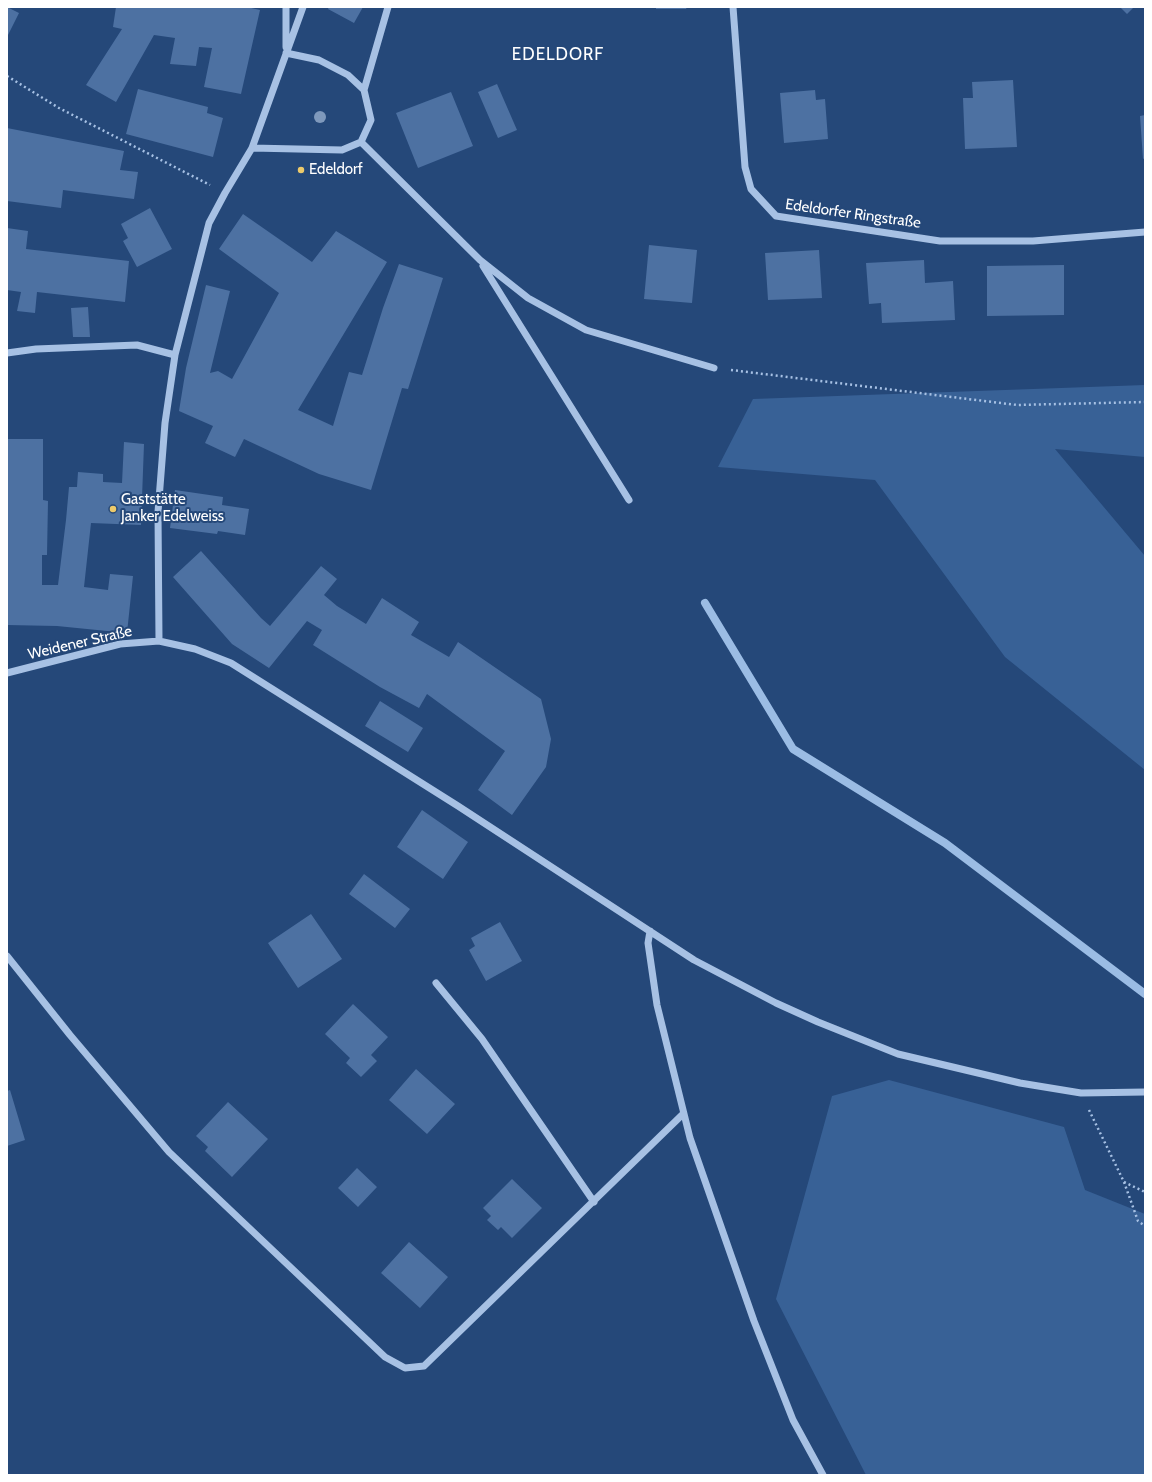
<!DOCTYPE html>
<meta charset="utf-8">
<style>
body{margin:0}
#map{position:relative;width:1152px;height:1482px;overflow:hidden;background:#254879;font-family:Cabin,sans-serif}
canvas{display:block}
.frame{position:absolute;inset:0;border:8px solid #fff;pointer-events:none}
</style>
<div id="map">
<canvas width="1152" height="1482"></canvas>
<div class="frame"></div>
</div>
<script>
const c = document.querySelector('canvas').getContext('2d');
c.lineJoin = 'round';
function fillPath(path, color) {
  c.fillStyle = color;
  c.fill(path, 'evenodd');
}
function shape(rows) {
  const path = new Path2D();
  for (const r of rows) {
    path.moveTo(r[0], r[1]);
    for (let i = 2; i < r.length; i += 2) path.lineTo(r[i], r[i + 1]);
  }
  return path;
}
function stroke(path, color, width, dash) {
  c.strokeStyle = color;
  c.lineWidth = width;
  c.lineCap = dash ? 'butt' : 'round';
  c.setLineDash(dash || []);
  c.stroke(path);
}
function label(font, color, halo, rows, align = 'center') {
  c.font = font + ' Cabin,sans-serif';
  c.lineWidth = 4;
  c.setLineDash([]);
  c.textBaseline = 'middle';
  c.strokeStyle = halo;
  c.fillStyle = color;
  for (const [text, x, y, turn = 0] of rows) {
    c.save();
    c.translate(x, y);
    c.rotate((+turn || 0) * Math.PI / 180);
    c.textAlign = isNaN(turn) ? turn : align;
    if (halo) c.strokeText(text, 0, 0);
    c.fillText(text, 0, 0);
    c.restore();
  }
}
fillPath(shape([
 [1145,385,1145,457,1055,449,1145,556,1145,770,1005,657,875,480,718,467,753,399],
 [889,1080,1064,1127,1085,1190,1145,1214,1145,1475,866,1475,776,1299,832,1096]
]), '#386196');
stroke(shape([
 [705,603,793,749,945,843,1145,994]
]), '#9bbce4', 8);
fillPath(shape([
 [7,7,19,13,7,37],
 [116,7,247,7,260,10,241,94,204,87,212,48,199,47,196,66,170,64,175,38,154,35,116,102,86,85,122,29,113,27],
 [329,7,363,7,354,23,328,9],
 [656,7,687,7,686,9,656,9],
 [1120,7,1134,7,1127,14],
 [1013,80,1017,147,965,149,963,98,973,98,972,82],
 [497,84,517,130,498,138,478,92],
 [138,89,208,107,207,113,223,118,213,157,126,134],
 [815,90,816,100,825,99,828,139,784,143,780,93],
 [451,92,473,146,418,168,396,113],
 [1145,115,1145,158,1143,159,1140,116],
 [7,128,124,151,120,170,138,172,134,199,63,190,61,208,7,201],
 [150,208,172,249,137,267,123,241,128,238,121,224],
 [243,214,312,262,336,231,387,262,298,410,333,426,349,372,362,375,383,308,399,264,443,278,408,389,402,388,371,490,319,474,244,439,235,457,205,443,213,426,179,411,186,368,206,285,230,291,210,373,218,371,232,379,279,293,219,249],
 [7,228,28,231,26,249,129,261,125,302,37,292,35,313,17,311,21,292,7,290],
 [649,245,697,250,692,303,644,299],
 [819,250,822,298,768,300,765,253],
 [924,260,925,283,953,281,955,320,882,323,881,303,869,304,866,263],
 [1064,265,1064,315,987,316,987,266],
 [88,307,90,337,73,337,71,308],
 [7,439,43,439,43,500,48,501,47,555,42,555,42,585,58,585,66,520,69,487,77,487,78,472,103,474,103,482,122,483,124,442,144,444,141,525,91,523,84,587,108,590,110,574,133,576,127,633,57,626,7,625],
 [175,490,223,497,222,505,249,509,245,535,218,531,217,534,170,528],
 [201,551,261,618,270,626,321,566,337,579,324,595,337,606,366,624,382,598,419,622,411,635,449,657,458,642,541,699,551,739,546,767,512,815,478,790,505,751,427,694,419,708,380,687,313,645,322,630,307,621,269,668,232,644,173,577],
 [380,701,423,728,408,752,365,726],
 [422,810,468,842,443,879,397,847],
 [364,874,410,909,395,928,349,894],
 [311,914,342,959,298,988,268,943],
 [500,922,522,961,486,981,469,950,475,946,471,938],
 [353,1004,388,1037,371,1055,377,1061,361,1077,346,1063,350,1058,325,1034],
 [416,1069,455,1104,427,1134,389,1100],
 [10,1090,25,1140,7,1146,7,1091],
 [228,1102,268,1139,232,1177,205,1151,208,1147,196,1136],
 [357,1168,377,1187,358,1207,338,1188],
 [512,1179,542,1208,512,1238,501,1227,498,1230,487,1220,491,1216,483,1208],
 [409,1242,448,1277,420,1308,381,1273]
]), '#4d71a2');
stroke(shape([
 [7,76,59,108,210,185],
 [731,370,1017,405,1145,402],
 [1089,1110,1124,1182,1138,1221,1145,1226],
 [1124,1182,1145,1192]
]), '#a7c1e4', 2.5, [2, 3]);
stroke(shape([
 [733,7,745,167,751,189,776,216,940,241,1033,241,1145,232],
 [286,47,286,7],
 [286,53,319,60,348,75,364,90,388,7],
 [361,142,480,260,528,298,586,330,714,368],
 [252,148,342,150,361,142,371,120,364,90],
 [483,266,629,500],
 [7,353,36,349,137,345,175,355],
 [159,641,158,512,165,423,175,355,209,223,225,193,252,148,303,7],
 [7,673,120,644,159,641,195,649,231,663,458,806,694,960,776,1003,818,1022,898,1054,1020,1083,1081,1093,1145,1092],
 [650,931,648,943,657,1005,690,1138,754,1321,793,1420,823,1475],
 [7,956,70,1035,169,1152,385,1357,405,1368,424,1366,683,1114],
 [436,983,482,1039,594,1202]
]), '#a7c1e4', 7);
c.fillStyle = '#7f99bc';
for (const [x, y] of [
 [320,117]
]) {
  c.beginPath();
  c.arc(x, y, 6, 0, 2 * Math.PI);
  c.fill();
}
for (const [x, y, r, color] of [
 [301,170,4,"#edca6b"],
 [113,509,4,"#edca6b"]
]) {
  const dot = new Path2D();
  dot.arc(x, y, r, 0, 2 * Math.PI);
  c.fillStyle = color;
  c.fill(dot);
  stroke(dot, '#254879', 1.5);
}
label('15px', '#fff', '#254879', [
 ["Edeldorf",309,170],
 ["Gaststätte",121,500],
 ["Janker Edelweiss",121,517]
], 'left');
label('15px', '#fff', '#254879', [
 ["Edeldorfer Ringstraße",853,214,8],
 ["Weidener Straße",80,643,-13]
]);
c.letterSpacing = '1px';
label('17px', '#fff', '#254879', [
 ["EDELDORF",558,55]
]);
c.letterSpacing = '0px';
</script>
